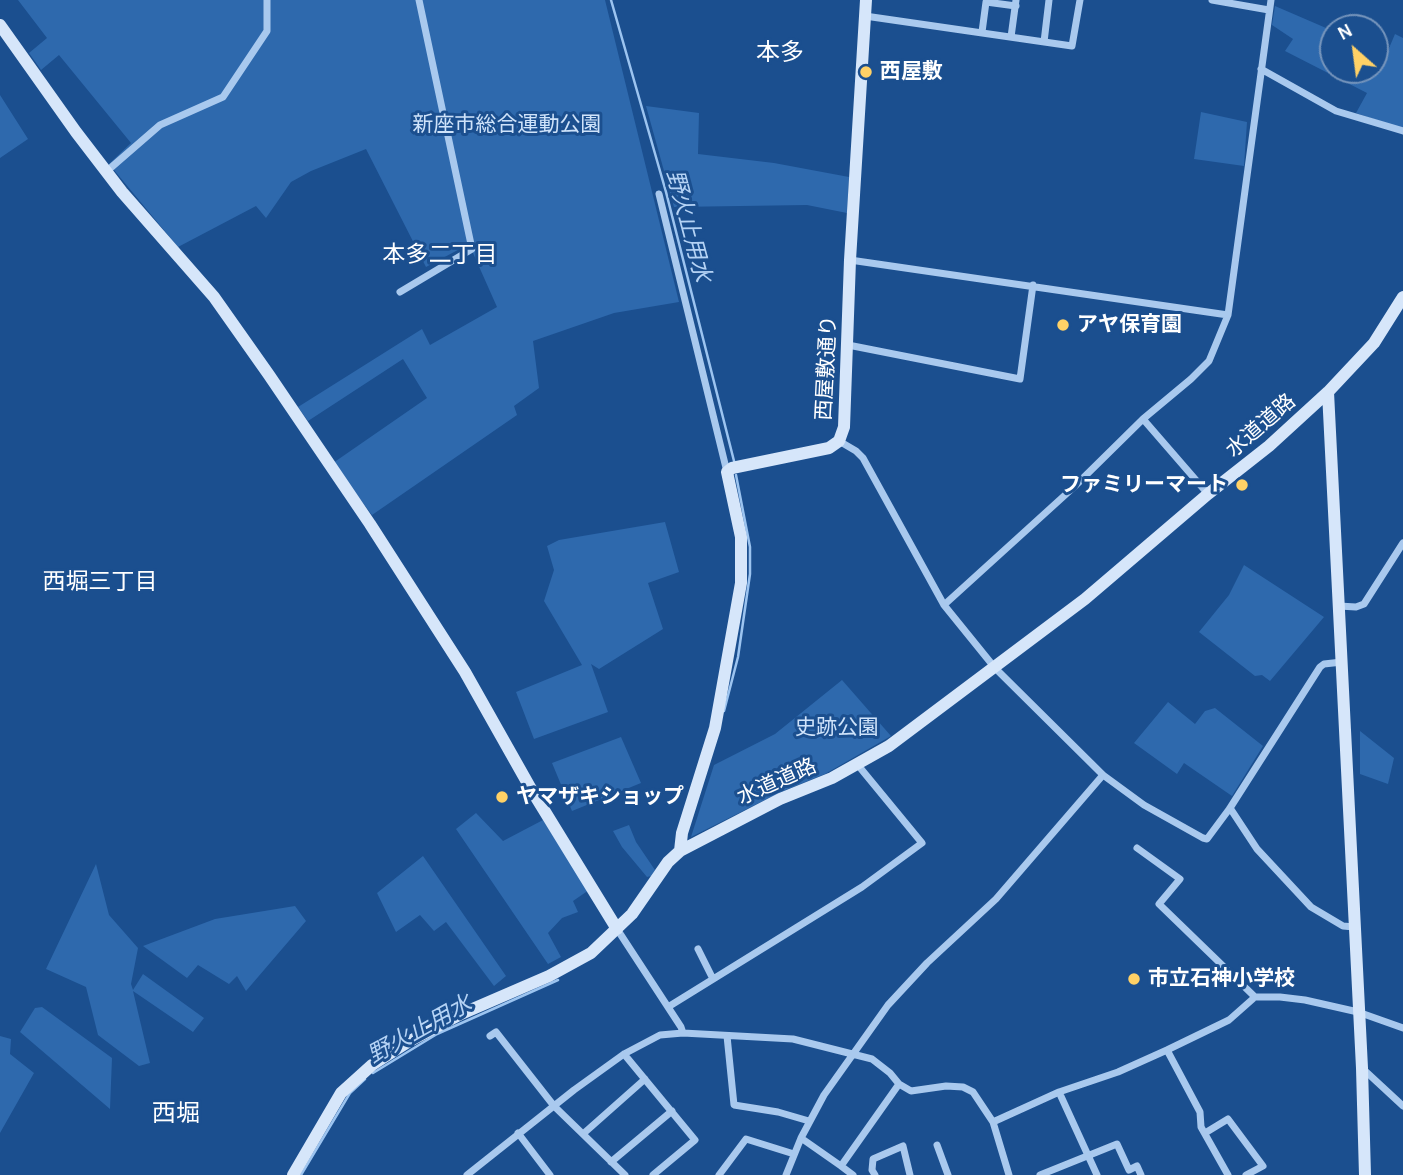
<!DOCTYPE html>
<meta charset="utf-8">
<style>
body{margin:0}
#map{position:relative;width:1403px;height:1175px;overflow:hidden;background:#1b4f8f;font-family:Karla,sans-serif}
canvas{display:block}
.north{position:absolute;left:1319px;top:14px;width:70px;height:70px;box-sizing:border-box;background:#1b4f8f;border:2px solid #7695bc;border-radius:50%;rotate:332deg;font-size:19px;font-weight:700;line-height:28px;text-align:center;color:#fff}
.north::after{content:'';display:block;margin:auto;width:24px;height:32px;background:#ffd166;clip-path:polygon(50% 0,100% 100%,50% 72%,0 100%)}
</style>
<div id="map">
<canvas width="1403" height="1175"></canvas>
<div class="north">N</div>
</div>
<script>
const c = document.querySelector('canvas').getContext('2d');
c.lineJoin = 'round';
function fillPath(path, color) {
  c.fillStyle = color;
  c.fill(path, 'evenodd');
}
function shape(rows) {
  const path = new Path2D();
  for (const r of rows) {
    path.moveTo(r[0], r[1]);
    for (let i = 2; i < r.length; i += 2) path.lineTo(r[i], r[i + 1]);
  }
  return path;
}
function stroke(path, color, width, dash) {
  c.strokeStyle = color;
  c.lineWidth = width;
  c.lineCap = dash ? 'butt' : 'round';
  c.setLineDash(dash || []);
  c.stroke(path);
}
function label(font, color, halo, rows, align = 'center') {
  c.font = font + ' Karla,"Noto Sans JP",sans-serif';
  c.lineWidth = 6;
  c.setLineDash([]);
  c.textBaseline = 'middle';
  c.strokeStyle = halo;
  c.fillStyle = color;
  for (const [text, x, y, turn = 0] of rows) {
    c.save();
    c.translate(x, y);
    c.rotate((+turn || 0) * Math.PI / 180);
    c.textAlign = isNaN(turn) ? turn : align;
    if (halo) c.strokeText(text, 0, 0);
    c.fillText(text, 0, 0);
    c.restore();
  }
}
fillPath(shape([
 [18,0,605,0,679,302,614,313,533,341,539,388,514,406,517,415,372,515,333,463,427,398,403,359,308,421,298,407,422,329,430,345,497,307,469,244,426,267,366,149,311,171,291,182,266,218,256,206,178,247,109,164,131,143,59,55,41,70,29,53,47,38],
 [1275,6,1333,31,1333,70,1375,70,1375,48,1387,53,1395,34,1403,38,1403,129,1356,113,1367,93,1285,51,1293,39,1272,25],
 [0,95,28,139,0,158],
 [646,106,699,113,698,154,774,163,849,177,847,213,807,205,674,207],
 [1201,112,1247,122,1244,166,1194,159],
 [665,522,679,572,648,583,663,629,599,669,591,664,608,712,534,739,516,692,582,665,544,601,554,570,547,546,559,540],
 [1244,565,1324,617,1270,681,1262,675,1255,676,1199,632,1229,595],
 [842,680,891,736,825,774,783,791,691,837,714,765,775,734],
 [1168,702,1195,724,1205,711,1215,708,1263,746,1232,796,1184,763,1177,774,1134,743],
 [1360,731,1394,758,1388,784,1360,774],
 [621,737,641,783,572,811,552,763],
 [476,813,503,841,543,820,589,890,573,901,578,912,562,918,548,933,561,957,548,964,456,829],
 [629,825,636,842,655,870,651,876,647,877,622,847,613,831],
 [423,856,506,976,494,986,446,922,434,931,420,915,396,932,377,893],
 [96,864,109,915,138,948,131,984,133,990,143,974,204,1018,193,1032,133,991,150,1063,139,1066,98,1035,86,987,46,969],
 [295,906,306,921,246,991,237,976,229,984,198,965,187,978,143,946,215,919],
 [42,1007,112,1058,110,1109,20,1032,35,1008],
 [0,1036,11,1039,10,1054,34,1073,0,1133]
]), '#2e69ad');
stroke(shape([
 [611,0,666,192,734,461],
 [724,711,738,657,750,574,750,547,736,475],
 [373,1073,437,1034,558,980],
 [301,1175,350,1093,365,1079]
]), '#9cc4f0', 2.5);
stroke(shape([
 [1212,0,1269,10],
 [865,16,1072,46,1080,0],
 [982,32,986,2,1016,6],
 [1011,37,1016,0],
 [1044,42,1049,0],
 [1261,69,1336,111,1403,131],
 [107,171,160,125,223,97,267,31,267,0],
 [659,194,727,472],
 [850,260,1228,315],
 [400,292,472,249,419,0],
 [848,345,1020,379,1033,285],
 [1143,419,1208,494],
 [839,441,856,451,863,458,944,605,995,668,1103,775,1144,805,1203,838,1207,839,1230,808,1320,667,1324,664,1342,662],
 [944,605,1075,486,1143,419,1191,379,1209,361,1228,315,1271,0],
 [1339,606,1356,607,1364,604,1403,543],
 [1230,808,1257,849,1311,907,1343,926,1354,927],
 [1137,848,1180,879,1159,904,1255,997],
 [617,929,681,1027,683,1033],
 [698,949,713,979],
 [668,1007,862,887,922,843,857,764],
 [490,1036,496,1032,554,1106,625,1175],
 [727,1036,734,1105,778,1112,809,1121],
 [1167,1050,1200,1112,1201,1127,1228,1175],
 [624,1054,695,1140,653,1175],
 [1362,1068,1403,1106],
 [1059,1092,1097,1175],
 [993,1122,1059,1092,1118,1072,1167,1050,1229,1020,1255,997,1280,997,1305,1000,1358,1012,1403,1028],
 [518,1133,550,1175],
 [1205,1133,1228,1119,1263,1166,1246,1175],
 [583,1134,645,1079],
 [801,1138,841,1166,899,1084],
 [937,1145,948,1175],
 [611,1162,672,1111],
 [841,1166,853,1175],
 [467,1175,574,1090,624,1054,660,1035,683,1033,793,1039,872,1059,890,1073,899,1084,911,1091,946,1086,963,1087,973,1092,993,1122,1009,1175],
 [719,1175,746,1139,794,1154],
 [786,1175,801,1138,824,1095,888,1005,927,963,996,899,1103,775],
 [875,1175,872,1170,873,1159,903,1146,910,1175],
 [1040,1175,1117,1144,1129,1170,1137,1166,1141,1175]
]), '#a9c9ee', 7);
stroke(shape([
 [0,25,76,132,122,192,214,297,269,375,370,524,465,672,531,789,617,929],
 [1328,392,1362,1068,1365,1175],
 [680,851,682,833,715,728,741,583,741,537,727,472,732,468,829,448,839,441,844,427,850,260,866,0],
 [293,1175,341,1093,372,1065,408,1042,461,1014,549,976,591,953,632,914,668,862,680,851,780,799,832,778,889,746,1085,599,1208,494,1269,446,1328,392,1374,343,1403,297]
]), '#d6e6fa', 12);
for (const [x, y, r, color] of [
 [866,72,7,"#ffd166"],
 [1063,325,7,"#ffd166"],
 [1242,485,7,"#ffd166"],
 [502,797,7,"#ffd166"],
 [1134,979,7,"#ffd166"]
]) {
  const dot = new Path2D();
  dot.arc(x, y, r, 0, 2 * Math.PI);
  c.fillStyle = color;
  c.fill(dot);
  stroke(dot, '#1b4f8f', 2.5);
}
label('bold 21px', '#fff', '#1b4f8f', [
 ["西屋敷",880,72],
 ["アヤ保育園",1077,325],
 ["ファミリーマート",1228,485,"right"],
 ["ヤマザキショップ",516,797],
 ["市立石神小学校",1148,979]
], 'left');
label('21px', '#cfe3fa', '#1b4f8f', [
 ["新座市総合運動公園",507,125],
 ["史跡公園",837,728]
]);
label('21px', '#fff', '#1b4f8f', [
 ["西屋敷通り",827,368,-87],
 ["水道道路",1261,426,-41],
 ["水道道路",777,782,-24]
]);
label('italic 23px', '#b5d3f5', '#1b4f8f', [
 ["野火止用水",688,226,75],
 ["野火止用水",420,1030,-29]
]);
label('23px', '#fff', '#1b4f8f', [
 ["本多二丁目",440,255],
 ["西堀三丁目",100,582]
]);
label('24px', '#fff', '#1b4f8f', [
 ["本多",780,53],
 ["西堀",176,1114]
]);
</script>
